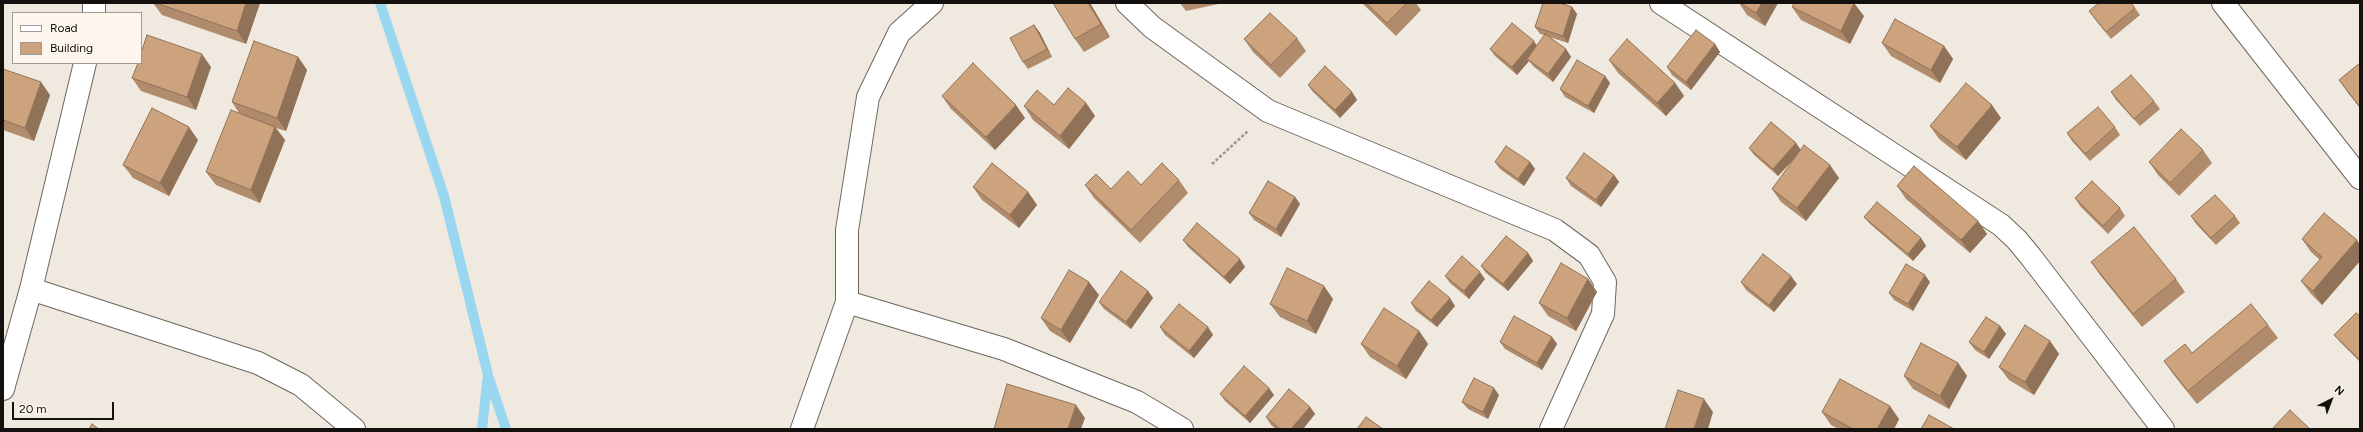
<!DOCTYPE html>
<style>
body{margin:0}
#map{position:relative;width:2363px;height:432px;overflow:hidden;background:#f0e9e0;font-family:Figtree,sans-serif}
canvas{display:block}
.frame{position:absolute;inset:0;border:4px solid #13100d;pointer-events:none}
.legend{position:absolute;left:12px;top:12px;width:130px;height:52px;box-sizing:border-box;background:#fdf6ed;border:1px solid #9f9a93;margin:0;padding:5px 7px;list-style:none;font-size:12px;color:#13100d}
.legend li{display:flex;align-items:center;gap:8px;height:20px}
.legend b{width:20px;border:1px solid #9f9a93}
.north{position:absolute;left:2311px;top:380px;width:40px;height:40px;-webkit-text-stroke:3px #fdf6ed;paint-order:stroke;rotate:42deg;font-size:11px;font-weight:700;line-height:16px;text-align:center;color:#13100d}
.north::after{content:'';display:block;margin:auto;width:14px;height:18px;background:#13100d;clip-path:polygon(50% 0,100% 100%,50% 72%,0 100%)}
.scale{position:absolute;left:12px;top:402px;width:102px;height:18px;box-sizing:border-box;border:2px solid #13100d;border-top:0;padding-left:5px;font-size:12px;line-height:14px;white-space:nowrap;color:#13100d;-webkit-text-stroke:3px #fdf6ed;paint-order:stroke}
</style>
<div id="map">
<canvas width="2363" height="432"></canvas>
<div class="frame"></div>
<ul class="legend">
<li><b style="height:5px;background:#fff"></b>Road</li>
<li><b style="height:11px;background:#cda37d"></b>Building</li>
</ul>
<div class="north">N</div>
<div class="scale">20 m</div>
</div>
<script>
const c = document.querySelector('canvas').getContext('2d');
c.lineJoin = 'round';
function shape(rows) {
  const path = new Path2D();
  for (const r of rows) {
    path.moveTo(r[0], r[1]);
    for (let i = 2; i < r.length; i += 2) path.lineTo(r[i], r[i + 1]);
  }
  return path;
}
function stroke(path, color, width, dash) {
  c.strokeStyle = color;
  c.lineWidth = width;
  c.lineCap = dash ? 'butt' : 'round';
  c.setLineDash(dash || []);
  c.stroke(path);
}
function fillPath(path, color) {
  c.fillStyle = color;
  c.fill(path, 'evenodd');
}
stroke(shape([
 [380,3,444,196,488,375,482,429],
 [489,378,506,429]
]), '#99d6f0', 10);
const minor = shape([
 [1127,3,1152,27,1268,111,1555,230,1589,255,1605,282,1603,314,1551,429],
 [1661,3,2001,225,2017,240,2031,257,2163,429],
 [2223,3,2360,178],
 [94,13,94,3],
 [31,289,258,363,301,385,354,429],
 [847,302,1004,349,1137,402,1182,429],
 [3,389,31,289,85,63],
 [802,429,847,302,847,230,868,97,899,33,932,3]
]);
stroke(minor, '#6d675f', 24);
stroke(shape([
 [1212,164,1248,131]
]), '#9b958e', 2.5, [3, 2]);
stroke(minor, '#fff', 22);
fillPath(shape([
 [153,3,260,3,246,44,162,15],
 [1090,3,1110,37,1084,52,1075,39],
 [1180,3,1223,3,1186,11],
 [1362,3,1416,3,1421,10,1396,36],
 [1739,3,1778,3,1765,26,1747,15],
 [1572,7,1577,14,1568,43,1549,37,1566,49,1571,57,1553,82,1533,66,1529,61,1517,75,1495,56,1490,49,1537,46,1545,35,1540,34,1535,27],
 [1792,7,1864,16,1850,44,1801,20],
 [2135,8,2140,15,2111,39,2094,18,2089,11],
 [1034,25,1040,33,1052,57,1028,69,1023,62],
 [1297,38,1306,51,1280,78,1253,52,1244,39],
 [1882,43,1944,46,1953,59,1940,83,1891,56],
 [1715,44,1720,52,1691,90,1672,75,1667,67],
 [298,57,307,70,286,131,276,128,285,140,260,203,216,185,206,172,239,113,232,102],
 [1609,60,1675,83,1684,96,1666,116,1618,73],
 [2360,63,2360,108,2348,93,2339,80],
 [211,67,196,110,141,91,132,78],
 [3,69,50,95,34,141,3,130],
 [1605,76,1610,83,1594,113,1565,97,1560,89],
 [1308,85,1352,92,1357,100,1340,118,1313,92],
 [2111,92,2154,101,2160,109,2140,126,2116,100],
 [942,96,1025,118,995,150,951,109],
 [1086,103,1095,116,1069,149,1033,120,1024,106],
 [2001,118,1966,160,1939,139,1930,126],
 [2115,127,2120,135,2090,161,2072,141,2067,133],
 [198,140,169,196,133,178,123,165],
 [1796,143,1801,150,1839,178,1806,221,1781,202,1772,189,1797,156,1778,176,1754,155,1749,148],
 [2203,150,2212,163,2179,196,2158,175,2149,162],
 [1495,162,1530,162,1535,169,1524,186,1500,169],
 [1614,175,1619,182,1601,207,1571,186,1566,178],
 [1179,180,1188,193,1140,243,1094,198,1085,185,1111,189],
 [1897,186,1978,221,1987,234,1970,253,1906,199],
 [973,187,1028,192,1037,205,1019,228,982,200],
 [1295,197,1300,204,1281,237,1254,220,1249,213],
 [2075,198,2120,208,2125,216,2108,234,2080,206],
 [2191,216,2235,216,2240,223,2216,245,2196,224],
 [1864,217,1921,238,1926,246,1913,261,1870,224],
 [2302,239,2357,240,2360,245,2360,261,2322,305,2311,294,2301,281,2320,260,2311,252],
 [1183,240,1245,267,1230,284,1188,247],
 [1528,253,1533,261,1508,291,1486,273,1481,266],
 [2091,262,2176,279,2185,292,2142,327,2100,275],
 [1445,276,1485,279,1469,299,1450,283],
 [1588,279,1597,292,1576,331,1548,316,1539,303],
 [1741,282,1797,284,1774,312,1746,290],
 [1930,282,1913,311,1894,300,1889,293],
 [1148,291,1153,298,1131,329,1104,309,1099,302],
 [1099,295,1070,343,1050,331,1041,318],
 [1333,299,1316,334,1280,317,1270,304],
 [1411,303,1455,306,1437,327,1416,311],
 [2360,316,2360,362,2340,342,2334,335],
 [2268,325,2278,338,2197,404,2173,374,2164,361,2192,353],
 [2000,326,2006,334,1989,359,1975,350,1969,342],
 [1160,327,1208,327,1213,335,1194,358,1165,335],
 [1419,331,1428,344,1406,379,1370,357,1361,344],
 [1552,337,1557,344,1542,370,1505,349,1500,342],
 [2050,341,2059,354,2034,395,2009,380,1999,367],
 [1958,363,1967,376,1949,409,1913,389,1904,376],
 [1220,394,1274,395,1250,423,1225,401],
 [1499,395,1488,419,1468,409,1462,402],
 [1310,407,1315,414,1303,429,1276,429,1271,425,1266,417],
 [1822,412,1899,419,1894,429,1838,429,1831,425]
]), '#b08c6c');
fillPath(shape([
 [246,3,260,3,246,44,237,31],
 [1088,3,1090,3,1110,37,1101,24],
 [1762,3,1778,3,1765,26,1756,13],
 [1854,3,1864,16,1850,44,1841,31],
 [1572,7,1577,14,1568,43,1563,36],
 [1034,25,1040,33,1052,57,1047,49],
 [1534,41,1539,49,1527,59,1529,61,1517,75,1512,67],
 [1715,44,1720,52,1691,90,1686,82],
 [1944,46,1953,59,1940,83,1931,70],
 [1566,49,1571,57,1553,82,1548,74],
 [202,54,211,67,196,110,187,97],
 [298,57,307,70,286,131,277,118],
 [1605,76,1610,83,1594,113,1588,106],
 [41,82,50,95,34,141,25,128],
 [1675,83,1684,96,1666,116,1657,103],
 [1352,92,1357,100,1340,118,1335,110],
 [1086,103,1095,116,1069,149,1060,136],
 [1016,105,1025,118,995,150,986,137],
 [1992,105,2001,118,1966,160,1957,147],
 [189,127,198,140,169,196,160,183],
 [275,127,285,140,260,203,251,190],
 [1796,143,1801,151,1778,176,1773,169],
 [1530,162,1535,169,1524,186,1518,179],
 [1830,165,1839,178,1806,221,1797,208],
 [1614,175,1619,182,1601,207,1596,200],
 [1028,192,1037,205,1019,228,1010,215],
 [1295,197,1300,204,1281,237,1276,229],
 [1978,221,1987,234,1970,253,1961,240],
 [1921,238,1926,246,1913,261,1908,254],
 [2357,240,2360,245,2360,261,2322,305,2313,291],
 [1528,253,1533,261,1508,291,1503,284],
 [1240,259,1245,267,1230,284,1224,277],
 [1480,272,1485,279,1469,299,1464,291],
 [1925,275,1930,282,1913,311,1908,304],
 [1791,276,1797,284,1774,312,1769,305],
 [1588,279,1597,292,1576,331,1567,318],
 [1089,282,1099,295,1070,343,1061,330],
 [1324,286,1333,299,1316,334,1307,321],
 [1148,291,1153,298,1131,329,1126,322],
 [1450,298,1455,306,1437,327,1431,320],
 [2000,326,2006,334,1989,359,1984,352],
 [1208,327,1213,335,1194,358,1189,351],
 [1419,331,1428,344,1406,379,1397,366],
 [1552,337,1557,344,1542,370,1537,363],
 [2050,341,2059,354,2034,395,2025,382],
 [1958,363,1967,376,1949,409,1940,396],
 [1269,388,1274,395,1250,423,1245,416],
 [1494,388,1499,395,1488,419,1483,412],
 [1704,399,1713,412,1708,429,1694,429],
 [1076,405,1085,418,1081,429,1068,429],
 [1890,406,1899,419,1894,429,1877,429],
 [1310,407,1315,414,1303,429,1291,429]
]), '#907258');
const building = shape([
 [156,3,246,3,237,31,156,3],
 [1053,3,1088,3,1101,24,1075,39,1053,3],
 [1366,3,1407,3,1387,23,1366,3],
 [1543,3,1560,3,1572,7,1563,36,1535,27,1543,3],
 [1740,3,1762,3,1756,13,1740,3],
 [1794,3,1854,3,1841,31,1792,7,1794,3],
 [2099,3,2131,3,2135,8,2106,32,2089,11,2099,3],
 [1270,13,1297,38,1271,65,1244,39,1270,13],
 [1895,19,1944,46,1931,70,1882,43,1895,19],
 [1512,23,1534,41,1512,67,1490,49,1512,23],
 [1034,25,1047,49,1023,62,1010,38,1034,25],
 [1696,30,1715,44,1686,82,1667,67,1696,30],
 [1545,34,1566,49,1548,74,1527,59,1545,34],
 [147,35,202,54,187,97,132,78,138,63,141,63,141,53,147,35],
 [1627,39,1675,83,1657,103,1609,60,1627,39],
 [254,41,298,57,277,118,232,102,254,41],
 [1577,60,1605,76,1588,106,1560,89,1577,60],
 [973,63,1016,105,986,137,942,96,973,63],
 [2360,63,2360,107,2339,80,2360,63],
 [1325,66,1352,92,1335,110,1308,85,1325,66],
 [3,69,41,82,25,128,3,120,3,69],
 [2131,75,2154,101,2134,119,2111,92,2131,75],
 [1966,83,1992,105,1957,147,1930,126,1966,83],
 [1068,88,1086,103,1060,136,1024,106,1037,90,1054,105,1068,88],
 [2098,107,2115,127,2085,154,2067,133,2098,107],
 [152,108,189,127,160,183,123,165,152,108],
 [231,110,275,127,251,190,206,172,231,110],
 [1771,122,1796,143,1773,169,1749,148,1771,122],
 [2181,129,2203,150,2170,183,2149,162,2181,129],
 [1804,145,1830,165,1797,208,1772,189,1804,145],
 [1506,146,1530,162,1518,179,1495,162,1506,146],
 [1584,153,1614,175,1596,200,1566,178,1584,153],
 [992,163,1028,192,1010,215,973,187,992,163],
 [1162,163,1179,180,1131,230,1085,185,1096,174,1111,189,1128,171,1141,185,1162,163],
 [1914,166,1978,221,1961,240,1897,186,1914,166],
 [1268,181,1295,197,1276,229,1249,213,1268,181],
 [2092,181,2120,208,2103,226,2075,198,2092,181],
 [2215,195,2235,216,2211,238,2191,216,2215,195],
 [1877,202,1921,238,1908,254,1864,217,1877,202],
 [2324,213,2357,240,2313,291,2301,281,2322,257,2302,239,2324,213],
 [1197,223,1240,259,1224,277,1183,240,1197,223],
 [2134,227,2176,279,2133,314,2091,262,2134,227],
 [1506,236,1528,253,1503,284,1481,266,1506,236],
 [1763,254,1791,276,1769,305,1741,282,1763,254],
 [1462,256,1480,272,1464,291,1445,276,1462,256],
 [1561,263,1588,279,1567,318,1539,303,1561,263],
 [1906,264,1925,275,1908,304,1889,293,1906,264],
 [1287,268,1324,286,1307,321,1270,304,1287,268],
 [1069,270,1089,282,1061,330,1041,318,1069,270],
 [1121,271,1148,291,1126,322,1099,302,1121,271],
 [1429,281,1450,298,1431,320,1411,303,1429,281],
 [1179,304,1208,327,1189,351,1160,327,1179,304],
 [2251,304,2268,325,2188,391,2164,361,2185,344,2192,353,2251,304],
 [1384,308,1419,331,1397,366,1361,344,1384,308],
 [2356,313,2360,316,2360,360,2334,335,2356,313],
 [1514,316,1552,337,1537,363,1500,342,1514,316],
 [1986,317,2000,326,1984,352,1969,342,1986,317],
 [2025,325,2050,341,2025,382,1999,367,2025,325],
 [1921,343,1958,363,1940,396,1904,376,1921,343],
 [1244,366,1269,388,1245,416,1220,394,1244,366],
 [1474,378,1494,388,1483,412,1462,402,1474,378],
 [1840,379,1890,406,1877,429,1853,429,1822,412,1840,379],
 [1007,384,1076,405,1068,429,994,429,1007,384],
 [1289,389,1310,407,1291,429,1280,429,1266,417,1289,389],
 [1678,390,1704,399,1694,429,1665,429,1678,390],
 [2290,410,2310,429,2272,429,2290,410],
 [1929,415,1954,429,1921,429,1929,415],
 [1366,417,1383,429,1357,429,1366,417],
 [92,424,99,429,89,429,92,424]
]);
fillPath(building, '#cda37d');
stroke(building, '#907258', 1);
</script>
